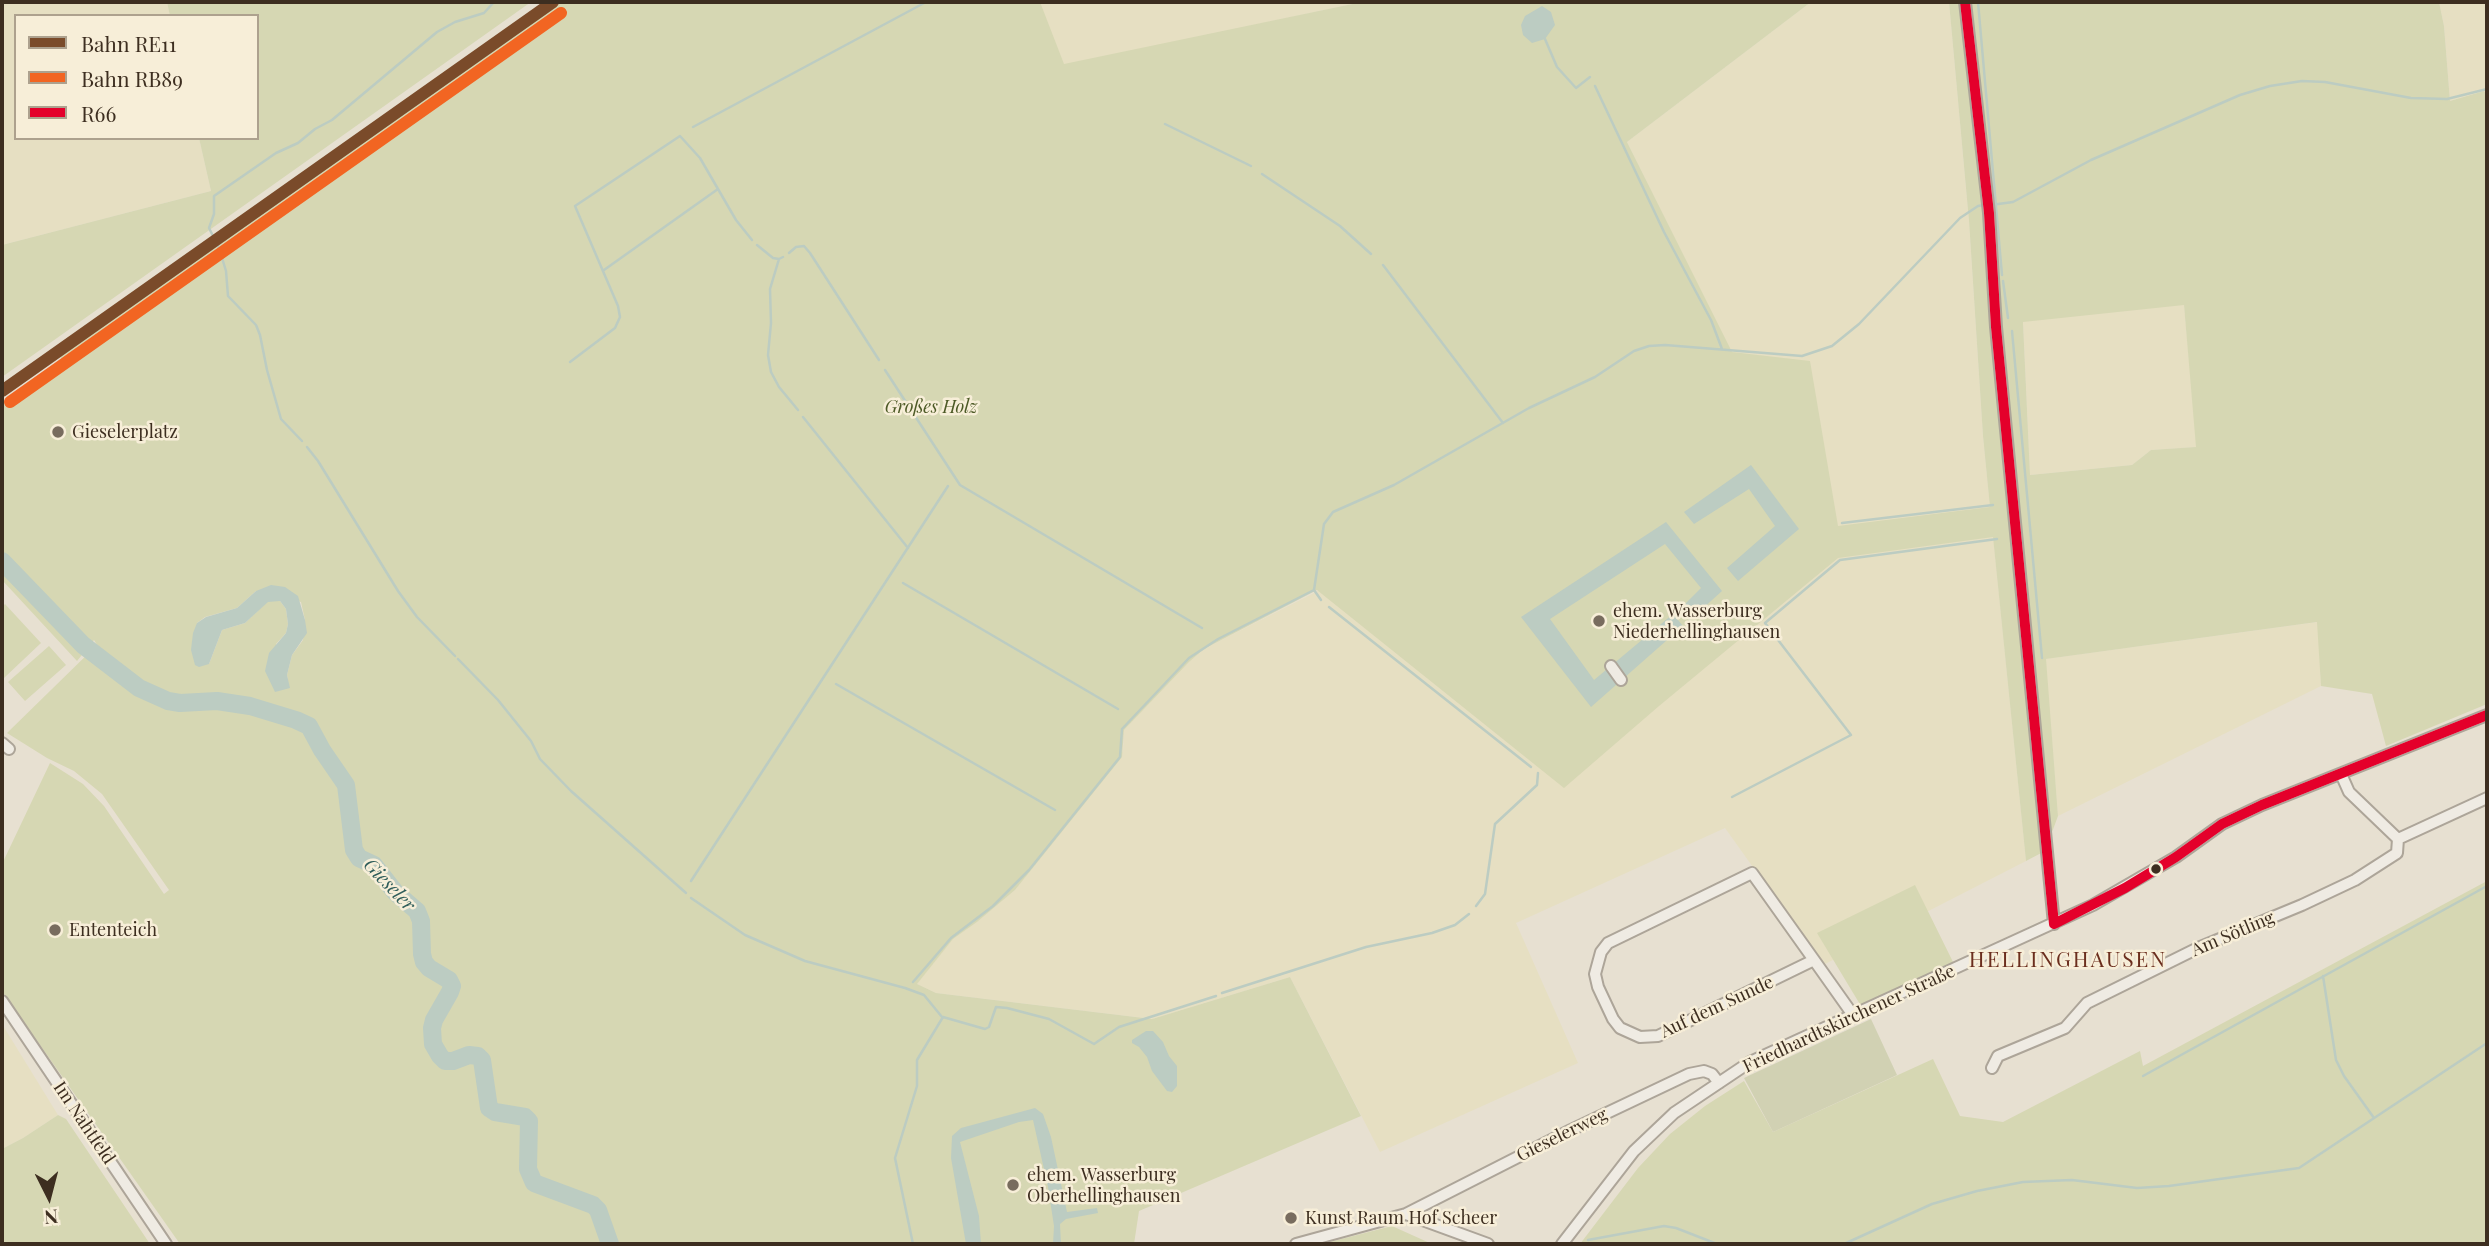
<!DOCTYPE html>
<meta charset="utf-8">
<style>
body{margin:0}
#map{position:relative;width:2489px;height:1246px;overflow:hidden;background:#e7e0d1;font-family:"Playfair Display",serif}
canvas{display:block}
.frame{position:absolute;inset:0;border:4px solid #3d2e20;pointer-events:none}
.legend{position:absolute;left:14px;top:14px;width:245px;height:126px;box-sizing:border-box;background:#f7eed8;border:2px solid #ada18e;margin:0;padding:9px 12px;list-style:none;font-size:21px;color:#3d2e20}
.legend li{display:flex;align-items:center;gap:14px;height:35px}
.legend b{width:35px;border:2px solid #ada18e}
.north{position:absolute;left:14px;top:1162px;width:70px;height:70px;-webkit-text-stroke:5px #f7eed8;paint-order:stroke;rotate:174deg;font-size:19px;font-weight:700;line-height:28px;text-align:center;color:#3d2e20}
.north::after{content:'';display:block;margin:auto;width:24px;height:32px;background:#3d2e20;clip-path:polygon(50% 0,100% 100%,50% 72%,0 100%)}
</style>
<div id="map">
<canvas width="2489" height="1246"></canvas>
<div class="frame"></div>
<ul class="legend">
<li><b style="height:9px;background:#7a4b2a"></b>Bahn RE11</li>
<li><b style="height:9px;background:#f26522"></b>Bahn RB89</li>
<li><b style="height:9px;background:#e4002b"></b>R66</li>
</ul>
<div class="north">N</div>
</div>
<script>
const c = document.querySelector('canvas').getContext('2d');
c.lineJoin = 'round';
function fillPath(path, color) {
  c.fillStyle = color;
  c.fill(path, 'evenodd');
}
function shape(rows) {
  const path = new Path2D();
  for (const r of rows) {
    path.moveTo(r[0], r[1]);
    for (let i = 2; i < r.length; i += 2) path.lineTo(r[i], r[i + 1]);
  }
  return path;
}
function stroke(path, color, width, dash) {
  c.strokeStyle = color;
  c.lineWidth = width;
  c.lineCap = dash ? 'butt' : 'round';
  c.setLineDash(dash || []);
  c.stroke(path);
}
function label(font, color, halo, rows, align = 'center') {
  c.font = font + ' "Playfair Display",serif';
  c.lineWidth = 5;
  c.setLineDash([]);
  c.textBaseline = 'middle';
  c.strokeStyle = halo;
  c.fillStyle = color;
  for (const [text, x, y, turn = 0] of rows) {
    c.save();
    c.translate(x, y);
    c.rotate((+turn || 0) * Math.PI / 180);
    c.textAlign = isNaN(turn) ? turn : align;
    if (halo) c.strokeText(text, 0, 0);
    c.fillText(text, 0, 0);
    c.restore();
  }
}
fillPath(shape([
 [2,2,167,2,170,16,16,16,16,138,199,138,211,191,2,245],
 [1034,2,1362,2,1058,67],
 [1811,2,1949,2,1969,221,1983,436,2026,861,1823,965,1725,828,1516,923,1578,1063,1380,1152,1290,977,1152,1019,936,993,916,984,953,939,977,922,1015,890,1123,751,1124,730,1189,662,1204,649,1312,594,1731,352,1627,142],
 [2439,2,2487,2,2487,95,2484,91,2450,101,2444,26],
 [2184,304,2197,447,2151,450,2132,465,2030,475,2023,321],
 [2318,622,2321,686,2058,816,2045,659],
 [2,1024,58,1115,23,1138,2,1149]
]), '#e6dfc2');
fillPath(shape([
 [167,2,531,2,2,377,2,245,211,191,199,138,257,138,257,16,170,16],
 [557,2,1040,2,1064,64,1362,2,1811,2,1627,142,1732,352,1810,361,1838,526,1990,507,1983,436,1969,221,1949,2,2439,2,2444,26,2450,101,2484,91,2487,95,2487,704,2386,746,2372,694,2321,686,2317,622,2046,659,2058,816,2045,851,2026,861,1993,537,1838,558,1659,706,1564,788,1317,590,1204,649,1189,662,1124,730,1122,757,1015,890,977,922,953,939,917,984,936,993,1152,1019,1290,977,1361,1116,1139,1211,1134,1244,180,1244,2,991,2,864,50,763,83,784,104,806,164,894,169,890,102,794,74,771,47,758,7,733,97,645,94,640,77,661,2,580,2,402,62,360,59,355],
 [2184,305,2196,447,2151,450,2132,465,2030,475,2023,322],
 [256,591,301,602,305,620,303,640,292,655,287,675,289,688,276,644,286,633,288,624,286,609,280,601,268,601,245,623,222,630,209,664,197,623,205,617,237,608],
 [5,604,41,643,4,678,2,675,2,607],
 [49,646,66,665,25,701,8,682],
 [2487,881,2487,1244,1580,1244,1638,1168,1670,1134,1705,1106,1744,1081,1773,1132,1933,1059,1960,1116,2003,1122,2140,1051,2143,1066],
 [1915,885,1953,962,1861,1006,1817,933],
 [58,1115,66,1119,150,1244,2,1244,2,1149,23,1138],
 [1392,1226,1432,1244,1322,1244]
]), '#d6d7b3');
fillPath(shape([
 [1871,1019,1897,1075,1773,1132,1744,1078]
]), '#d1d1b3');
fillPath(shape([
 [1542,6,1551,12,1555,25,1545,39,1532,43,1523,35,1521,25,1525,16],
 [1751,465,1799,529,1738,581,1727,568,1775,526,1749,489,1694,524,1684,512],
 [1666,522,1722,591,1690,620,1680,609,1701,588,1665,544,1550,619,1594,680,1673,614,1683,626,1591,707,1521,617],
 [271,585,285,587,298,596,305,620,307,633,292,655,287,675,290,688,275,692,265,671,269,653,286,633,288,624,286,609,280,601,268,602,245,623,222,630,209,664,199,667,195,665,191,650,193,633,197,623,206,617,237,608,256,591],
 [1146,1031,1153,1031,1163,1042,1169,1056,1177,1066,1177,1086,1172,1092,1167,1091,1152,1071,1147,1057,1139,1047,1132,1043,1132,1040],
 [1035,1108,1043,1114,1051,1137,1067,1212,1097,1208,1098,1213,1066,1219,1060,1224,1061,1244,1053,1244,1054,1226,1048,1187,1033,1120,1019,1122,960,1142,979,1216,981,1244,966,1244,951,1158,952,1136,961,1128]
]), '#bcccc2');
stroke(shape([
 [1978,2,2002,275],
 [1545,39,1557,67,1576,88,1590,77],
 [1595,86,1664,232,1711,320,1722,349],
 [1165,124,1251,166],
 [693,127,926,2],
 [1262,174,1340,226,1371,254],
 [1991,205,2013,202,2091,160,2240,95,2270,86,2302,81,2325,82,2411,98,2447,99,2487,89],
 [757,245,773,258,779,259,783,257],
 [789,253,796,247,804,246,810,253,879,360],
 [779,259,770,289,771,323,768,355,771,372,779,387,798,410],
 [1383,265,1503,423],
 [604,270,718,189],
 [2003,281,2008,318],
 [2012,331,2042,658],
 [570,362,615,328,620,317,618,306,575,206,680,136,700,158,736,220,752,240],
 [885,370,960,485,1202,628],
 [803,417,908,548],
 [302,441,281,419,267,370,260,335,256,325,228,296,226,271,219,248,209,228,214,214,214,196,276,153,298,143,315,129,332,120,437,32,455,22,484,13,494,2],
 [307,447,318,461,398,591,417,617,455,656],
 [1842,523,1993,505],
 [903,583,1118,709],
 [1321,600,1314,590,1324,524,1333,512,1394,485,1529,408,1595,377,1634,351,1649,346,1665,345,1802,356,1832,346,1859,324,1960,218,1978,206,1984,205],
 [1329,607,1531,767],
 [458,659,498,700,531,741,540,759,571,791,686,893],
 [836,684,1055,810],
 [282,711,283,716],
 [1732,797,1851,735,1765,623,1840,560,1997,539],
 [691,881,948,486],
 [691,898,745,935,805,961,905,988,924,995,942,1017],
 [1476,906,1485,894,1495,824,1537,785,1538,773],
 [2323,976,2336,1060,2344,1076,2374,1118],
 [913,982,951,938,993,906,1029,870,1120,757,1122,729,1189,658,1218,639,1314,590],
 [1222,993,1366,947,1432,933,1455,925,1469,914],
 [2143,1076,2487,886],
 [1588,1240,1664,1226,1676,1228,1717,1244],
 [913,1244,895,1158,917,1086,917,1060,943,1017,985,1029,989,1027,996,1007,1007,1008,1049,1019,1094,1044,1119,1027,1216,996],
 [1844,1244,1932,1204,1977,1191,2023,1182,2072,1180,2137,1188,2169,1186,2299,1168,2487,1043]
]), '#bcccc2', 2.5);
stroke(shape([
 [2,561,83,645,139,688,168,701,180,703,217,701,250,706,296,720,309,726,322,750,346,785,354,850,359,858,374,865,395,892,417,911,421,921,422,954,424,962,429,968,449,980,452,986,450,992,434,1020,432,1028,433,1044,440,1056,445,1061,453,1061,469,1055,478,1056,482,1060,489,1108,495,1112,525,1117,529,1121,528,1169,534,1183,593,1205,598,1210,610,1244]
]), '#bcccc2', 18);
const minor = shape([
 [1965,2,1989,213,1996,327,2054,924],
 [1611,666,1621,680],
 [2,743,9,749],
 [2341,774,2349,792,2398,839],
 [1814,960,1658,1036,1640,1037,1620,1028,1613,1019,1598,987,1595,974,1601,952,1608,943,1752,873,1814,960,1853,1015],
 [2,1001,166,1244],
 [1992,1068,1998,1056,2065,1028,2087,1003,2198,948,2302,905,2355,880,2397,853,2398,839,2487,798],
 [1406,1214,1488,1244],
 [1296,1244,1406,1214,1571,1130,1689,1074,1704,1071,1712,1074,1719,1083],
 [1562,1244,1634,1151,1674,1113,1750,1062,2093,905,2176,857,2222,824,2262,805,2487,715]
]);
stroke(minor, '#ada599', 14);
stroke(minor, '#efebe3', 10);
stroke(shape([
 [1965,2,1989,213,1996,327,2054,924],
 [2054,924,2125,888,2176,857,2222,824,2262,805,2487,715]
]), '#e4002b', 10);
stroke(shape([
 [2,391,553,2]
]), '#7a4b2a', 12);
stroke(shape([
 [10,402,561,13]
]), '#f26522', 12);
for (const [x, y, r, color] of [
 [58,432,7,"#786c5e"],
 [1599,621,7,"#786c5e"],
 [2156,869,6,"#3d2e20"],
 [55,930,7,"#786c5e"],
 [1013,1185,7,"#786c5e"],
 [1291,1218,7,"#786c5e"]
]) {
  const dot = new Path2D();
  dot.arc(x, y, r, 0, 2 * Math.PI);
  c.fillStyle = color;
  c.fill(dot);
  stroke(dot, '#f7eed8', 2.5);
}
label('italic 18px', '#4d5a26', '#f7eed8', [
 ["Großes Holz",931,407]
]);
label('18px', '#3d2e20', '#f7eed8', [
 ["Gieselerplatz",72,432],
 ["ehem. Wasserburg",1613,611],
 ["Niederhellinghausen",1613,632],
 ["Ententeich",69,930],
 ["ehem. Wasserburg",1027,1175],
 ["Oberhellinghausen",1027,1196],
 ["Kunst Raum Hof Scheer",1305,1218]
], 'left');
label('18px', '#3d2e20', '#f7eed8', [
 ["Am Sötling",2233,934,-23],
 ["Auf dem Sunde",1717,1007,-25],
 ["Friedhardtskirchener Straße",1849,1019,-25],
 ["Im Nahtfeld",84,1123,56],
 ["Gieselerweg",1562,1135,-26]
]);
label('italic 19px', '#2f5d5a', '#f7eed8', [
 ["Gieseler",389,885,46]
]);
c.letterSpacing = '2px';
label('21px', '#6b2e1e', '#f7eed8', [
 ["HELLINGHAUSEN",2068,960]
]);
c.letterSpacing = '0px';
</script>
